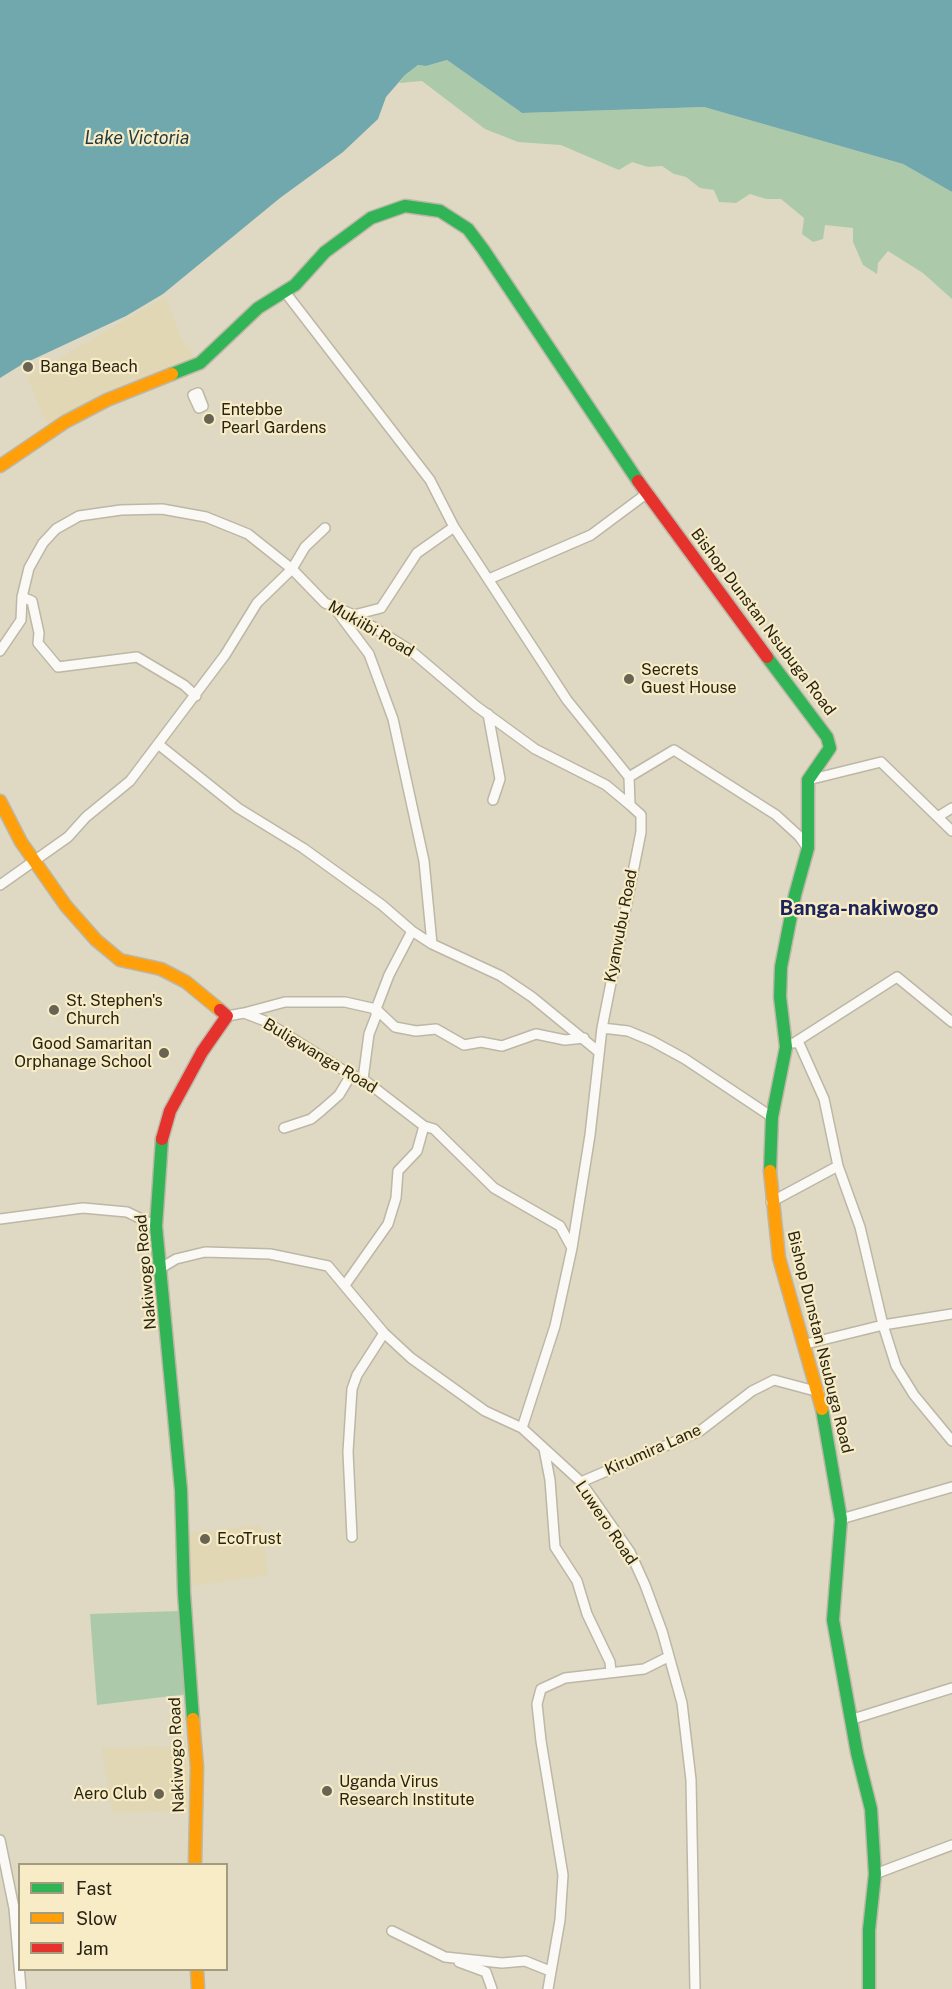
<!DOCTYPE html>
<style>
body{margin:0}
#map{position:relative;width:952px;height:1989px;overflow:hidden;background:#dfd8c3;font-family:"Public Sans",sans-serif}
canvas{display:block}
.legend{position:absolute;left:18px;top:1863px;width:210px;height:108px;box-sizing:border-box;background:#f7ecc5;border:2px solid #a49c7f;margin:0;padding:8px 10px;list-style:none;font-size:18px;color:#282415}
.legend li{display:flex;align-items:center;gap:12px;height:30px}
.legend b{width:30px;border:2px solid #a49c7f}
</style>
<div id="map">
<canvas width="952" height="1989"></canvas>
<ul class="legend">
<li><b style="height:8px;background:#30b455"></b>Fast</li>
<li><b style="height:8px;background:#ff9f0a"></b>Slow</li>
<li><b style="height:8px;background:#e5322d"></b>Jam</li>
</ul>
</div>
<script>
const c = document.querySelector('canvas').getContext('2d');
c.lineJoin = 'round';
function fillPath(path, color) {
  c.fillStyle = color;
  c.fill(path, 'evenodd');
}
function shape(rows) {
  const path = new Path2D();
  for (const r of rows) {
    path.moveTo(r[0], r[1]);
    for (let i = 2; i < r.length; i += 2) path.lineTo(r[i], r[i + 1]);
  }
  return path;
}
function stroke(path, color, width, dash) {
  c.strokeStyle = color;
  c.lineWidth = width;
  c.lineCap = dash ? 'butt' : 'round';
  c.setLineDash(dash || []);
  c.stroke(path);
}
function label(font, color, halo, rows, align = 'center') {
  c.font = font + ' "Public Sans",sans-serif';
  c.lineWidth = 4.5;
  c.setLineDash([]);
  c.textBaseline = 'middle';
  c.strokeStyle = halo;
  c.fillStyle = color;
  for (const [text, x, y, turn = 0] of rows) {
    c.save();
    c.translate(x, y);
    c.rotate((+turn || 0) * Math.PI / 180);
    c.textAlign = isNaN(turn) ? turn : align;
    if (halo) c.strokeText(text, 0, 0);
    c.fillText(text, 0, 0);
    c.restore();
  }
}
fillPath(shape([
 [165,297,180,335,194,356,52,430,48,426,27,377],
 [261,1525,268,1575,190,1586,185,1533],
 [195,1746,199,1811,113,1813,102,1748]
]), '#e2d7b4');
fillPath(shape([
 [447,60,522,113,704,107,903,164,952,192,952,299,923,273,888,251,878,263,877,274,863,265,853,242,853,228,825,225,823,239,813,242,802,234,804,218,781,199,766,199,750,194,736,203,719,202,714,190,700,188,686,177,674,174,662,166,648,167,632,162,619,170,561,145,518,142,485,129,422,81,399,83,405,75,418,65,426,66],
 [179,1611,188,1694,97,1705,90,1614]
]), '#accaa9');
fillPath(shape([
 [0,0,952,0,952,192,903,164,704,107,522,113,447,60,426,66,418,65,405,75,386,97,378,119,343,152,280,198,163,294,126,316,21,365,0,378]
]), '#71a8ad');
const street = shape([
 [285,292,430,480,454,527,567,700,629,777,630,805,641,815,641,832,602,1028,590,1135,572,1248,555,1326,522,1428],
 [198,393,203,406,199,408,193,395,198,393],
 [489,579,591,535,646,494],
 [22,597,32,601,39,633,38,643,58,667,137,657,184,685,196,696],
 [336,610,369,654,393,719,424,861,432,944],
 [354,615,381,608,417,553,454,527],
 [0,651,21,620,22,597,29,568,43,543,56,529,79,516,121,510,162,509,206,517,248,534,292,569,325,603,354,615,410,650,476,706,535,749,606,785,630,805],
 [488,714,500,779,493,800],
 [158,744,238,808,303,848,382,905,412,931,432,944,501,976,532,997,599,1052],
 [629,777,674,750,776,815,799,836,807,847],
 [808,780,881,762,952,831],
 [939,816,952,808],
 [0,885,68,837,86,817,130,781,225,655,257,603,292,569,305,547,325,528],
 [412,931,389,975,376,1009,395,1027,416,1031,436,1029,464,1045,481,1042,502,1046,536,1034,565,1040,584,1038],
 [244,1013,285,1002,345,1002,376,1009,376,1016,369,1034,363,1079],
 [227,1016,244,1013,265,1021,351,1075,363,1079,424,1126,434,1129,494,1188,560,1226,572,1248],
 [602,1028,628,1031,652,1041,685,1059,772,1117],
 [798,1041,824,1099,838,1166,860,1227,883,1325,896,1366,914,1395,952,1441],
 [794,1043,897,977,952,1022],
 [284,1128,311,1119,322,1110,339,1095,351,1075],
 [771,1202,838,1166],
 [0,1219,83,1208,127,1212,156,1226],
 [161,1268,176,1259,205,1252,270,1254,328,1266,384,1333,411,1358,485,1411,522,1428,581,1482,630,1552,645,1585,662,1631,682,1703,691,1780,695,1989],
 [345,1285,388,1224,396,1198,398,1171,417,1151,424,1126],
 [806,1344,883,1325,952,1314],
 [544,1449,550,1480,555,1547,577,1581,587,1614,610,1662,611,1672],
 [581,1482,700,1431,752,1391,774,1380,819,1392],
 [841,1519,952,1487],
 [352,1537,348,1452,352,1389,357,1375,384,1333],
 [853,1719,952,1688],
 [0,1840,14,1908,21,1989],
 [875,1874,952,1845],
 [392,1931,445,1957,502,1963,525,1961,550,1971],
 [459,1962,486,1972,492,1989],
 [548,1989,560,1920,563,1875,541,1741,537,1704,541,1689,565,1678,644,1669,668,1657]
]);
const fast = shape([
 [172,374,200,363,258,308,295,285,325,252,371,218,405,206,440,211,468,229,483,249,638,481],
 [767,657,827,737,830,748,808,780,808,848,795,895,781,967,780,997,786,1047,772,1117,770,1171],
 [162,1139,156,1226,181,1490,184,1593,193,1719],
 [822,1409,841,1519,833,1620,857,1753,871,1809,875,1874,869,1930,869,1989]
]);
const slow = shape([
 [0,466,65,422,107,400,172,374],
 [0,801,21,842,66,906,96,940,120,960,161,969,186,982,220,1010],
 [770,1171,779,1258,822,1409],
 [193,1719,197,1767,195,1864],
 [197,1970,198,1989]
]);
const jam = shape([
 [638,481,767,657],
 [162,1139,170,1111,202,1052,227,1016,220,1010]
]);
stroke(street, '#bcb7a6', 12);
stroke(fast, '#bcb7a6', 15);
stroke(slow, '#bcb7a6', 15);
stroke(jam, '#bcb7a6', 15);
stroke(street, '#faf9f6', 9);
stroke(fast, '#30b455', 12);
stroke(slow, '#ff9f0a', 12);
stroke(jam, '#e5322d', 12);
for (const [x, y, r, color] of [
 [28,367,6,"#686352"],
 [209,419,6,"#686352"],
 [629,679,6,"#686352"],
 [54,1010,6,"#686352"],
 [164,1053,6,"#686352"],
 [205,1539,6,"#686352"],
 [327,1791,6,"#686352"],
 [159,1794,6,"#686352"]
]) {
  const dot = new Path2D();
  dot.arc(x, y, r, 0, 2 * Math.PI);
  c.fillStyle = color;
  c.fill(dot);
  stroke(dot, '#f7ecc5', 2);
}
label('16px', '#282415', '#f7ecc5', [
 ["Banga Beach",40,367],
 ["Entebbe",221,410],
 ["Pearl Gardens",221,428],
 ["Secrets",641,670],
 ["Guest House",641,688],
 ["St. Stephen's",66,1001],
 ["Church",66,1019],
 ["Good Samaritan",152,1044,"right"],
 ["Orphanage School",152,1062,"right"],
 ["EcoTrust",217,1539],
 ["Uganda Virus",339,1782],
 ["Research Institute",339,1800],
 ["Aero Club",147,1794,"right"]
], 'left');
label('16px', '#282415', '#f7ecc5', [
 ["Bishop Dunstan Nsubuga Road",763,622,53],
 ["Mukiibi Road",371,629,30],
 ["Kyanvubu Road",621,926,-79],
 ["Buligwanga Road",320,1056,31],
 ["Nakiwogo Road",146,1272,-95],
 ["Bishop Dunstan Nsubuga Road",820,1342,76],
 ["Kirumira Lane",653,1450,-24],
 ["Luwero Road",606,1523,56],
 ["Nakiwogo Road",177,1755,-92]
]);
label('italic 18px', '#1f393f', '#f7ecc5', [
 ["Lake Victoria",137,138]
]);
label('bold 20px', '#1c235b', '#f7ecc5', [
 ["Banga-nakiwogo",859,909]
]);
</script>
